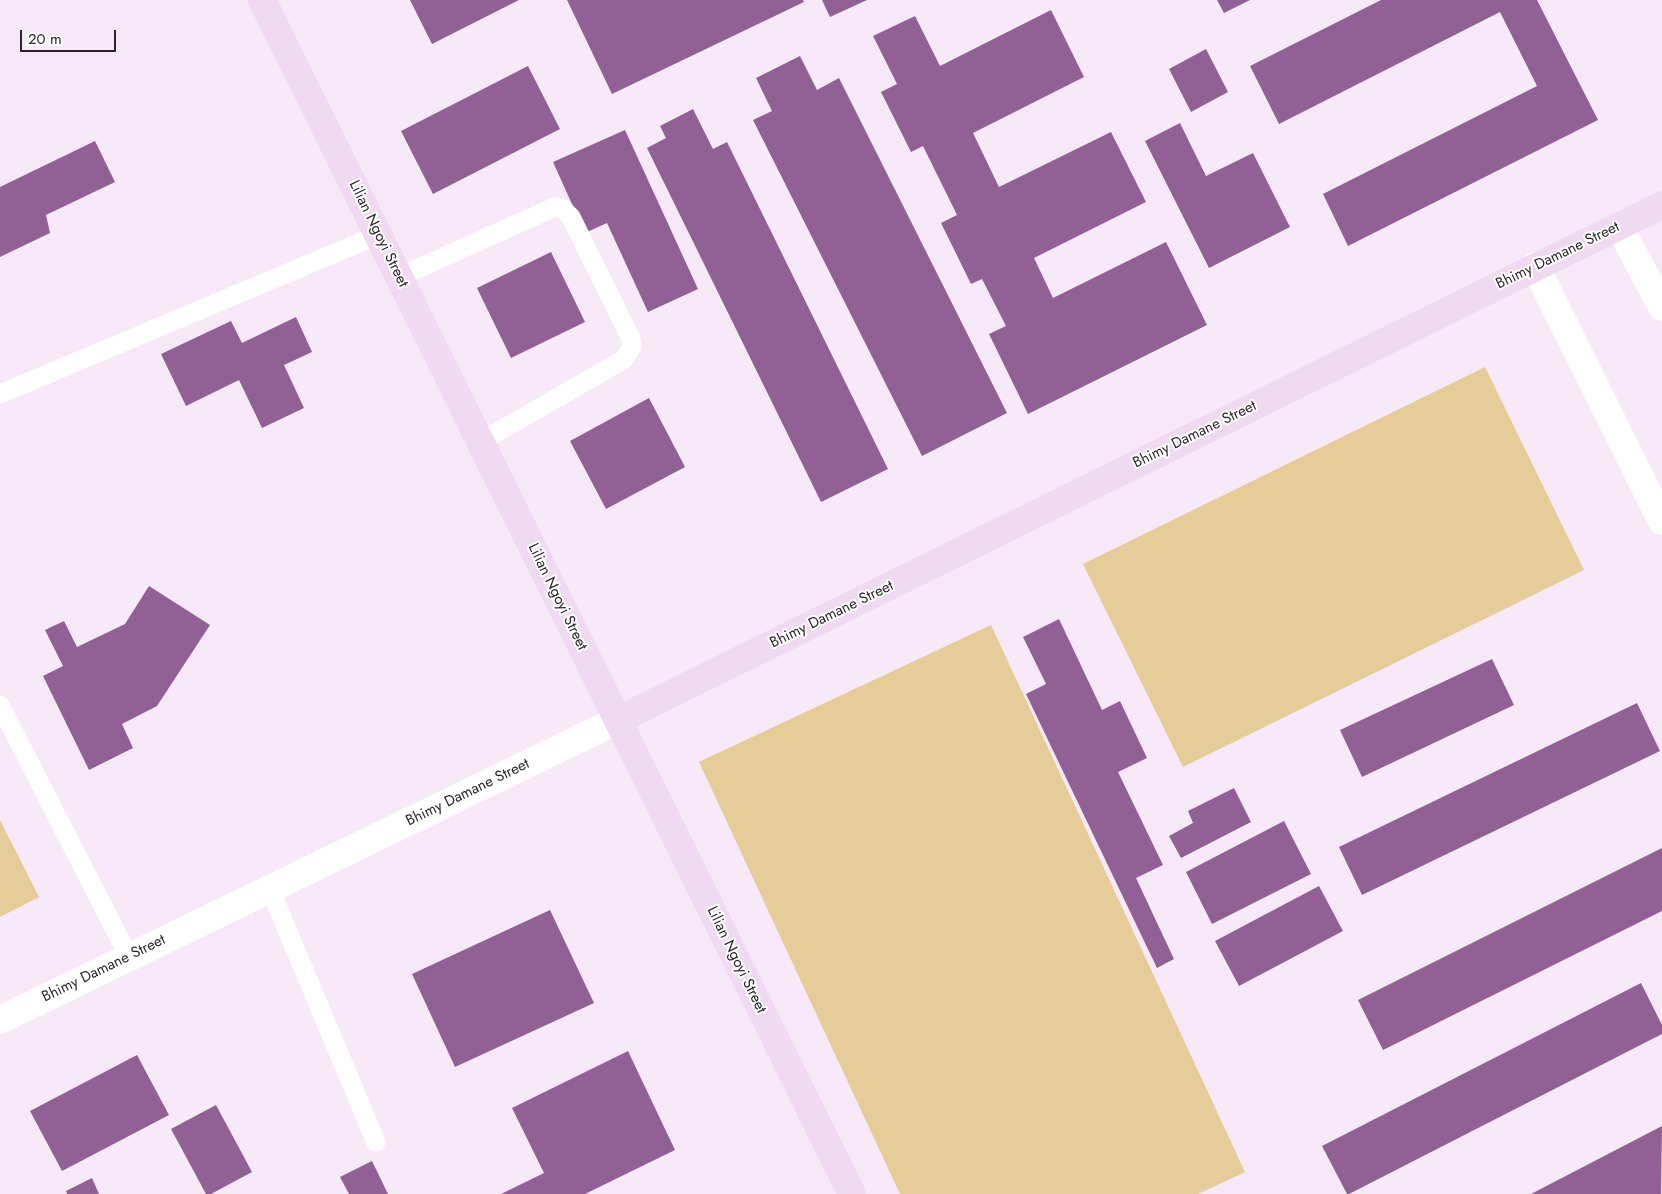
<!DOCTYPE html>
<style>
body{margin:0}
#map{position:relative;width:1662px;height:1194px;overflow:hidden;background:#f7e9f8;font-family:Jost,sans-serif}
canvas{display:block}
.scale{position:absolute;left:20px;top:30px;width:96px;height:22px;box-sizing:border-box;border:2px solid #292429;border-top:0;padding-left:6px;font-size:15px;line-height:18px;white-space:nowrap;color:#292429;-webkit-text-stroke:4px #fff;paint-order:stroke}
</style>
<div id="map">
<canvas width="1662" height="1194"></canvas>
<div class="scale">20 m</div>
</div>
<script>
const c = document.querySelector('canvas').getContext('2d');
c.lineJoin = 'round';
function fillPath(path, color) {
  c.fillStyle = color;
  c.fill(path, 'evenodd');
}
function shape(rows) {
  const path = new Path2D();
  for (const r of rows) {
    path.moveTo(r[0], r[1]);
    for (let i = 2; i < r.length; i += 2) path.lineTo(r[i], r[i + 1]);
  }
  return path;
}
function stroke(path, color, width, dash) {
  c.strokeStyle = color;
  c.lineWidth = width;
  c.lineCap = dash ? 'butt' : 'round';
  c.setLineDash(dash || []);
  c.stroke(path);
}
function label(font, color, halo, rows, align = 'center') {
  c.font = font + ' Jost,sans-serif';
  c.lineWidth = 4;
  c.setLineDash([]);
  c.textBaseline = 'middle';
  c.strokeStyle = halo;
  c.fillStyle = color;
  for (const [text, x, y, turn = 0] of rows) {
    c.save();
    c.translate(x, y);
    c.rotate((+turn || 0) * Math.PI / 180);
    c.textAlign = isNaN(turn) ? turn : align;
    if (halo) c.strokeText(text, 0, 0);
    c.fillText(text, 0, 0);
    c.restore();
  }
}
fillPath(shape([
 [1485,367,1584,570,1183,767,1083,564],
 [991,625,1245,1172,1198,1194,900,1194,699,762],
 [0,820,39,897,0,917]
]), '#e5cc98');
fillPath(shape([
 [410,0,519,0,432,44],
 [567,0,803,0,804,2,612,94],
 [822,0,867,0,830,17],
 [1217,0,1250,0,1224,13],
 [1381,0,1537,0,1598,120,1348,246,1323,194,1537,86,1500,12,1279,124,1250,66],
 [1051,10,1084,77,973,133,999,187,1111,132,1146,202,1034,258,1053,298,1166,242,1207,325,1028,414,989,334,1006,326,982,279,971,284,941,223,957,215,923,146,911,152,881,92,897,84,873,36,915,16,940,66],
 [1206,49,1228,92,1191,112,1169,69],
 [800,56,817,90,839,78,1007,413,922,456,753,120,772,111,756,78],
 [528,66,560,129,433,194,401,131],
 [693,109,713,149,727,142,888,469,821,502,647,148,666,138,660,126],
 [1180,123,1206,176,1253,153,1290,227,1209,268,1145,141],
 [625,130,698,289,648,312,607,223,585,233,553,162],
 [95,141,115,182,46,215,50,233,0,257,0,187],
 [551,252,585,322,511,358,477,288],
 [296,317,312,352,284,365,304,408,262,428,239,380,186,406,161,354,231,321,242,343],
 [649,398,685,467,606,509,570,441],
 [149,586,210,625,157,706,122,724,133,748,89,770,43,676,63,666,45,630,64,621,77,647,125,624],
 [1059,619,1102,710,1120,701,1147,758,1118,772,1163,865,1136,878,1174,959,1157,968,1026,694,1046,684,1023,637],
 [1492,659,1514,705,1362,777,1340,730],
 [1637,703,1660,751,1362,895,1339,847],
 [1234,788,1251,822,1181,858,1169,836,1193,823,1188,811],
 [1284,821,1311,874,1212,924,1186,872],
 [1662,848,1662,911,1383,1050,1358,1000],
 [1319,886,1343,931,1239,986,1215,941],
 [550,910,594,1003,455,1067,412,974],
 [1641,983,1662,1025,1662,1034,1349,1194,1347,1194,1322,1146],
 [628,1051,675,1150,585,1194,501,1194,544,1173,512,1108],
 [137,1055,169,1115,62,1171,30,1111],
 [216,1105,252,1172,211,1194,206,1194,171,1129],
 [1662,1126,1661,1194,1531,1194],
 [372,1161,388,1194,349,1194,340,1177],
 [92,1178,99,1194,67,1194,66,1191]
]), '#916095');
stroke(shape([
 [399,277,555,207,563,209,571,217,631,339,632,347,623,360,480,442],
 [0,394,378,235],
 [0,705,129,957],
 [270,889,376,1142]
]), '#fff', 19);
stroke(shape([
 [1619,226,1662,307],
 [1535,266,1662,521],
 [0,1020,618,720]
]), '#fff', 28);
stroke(shape([
 [262,0,852,1194],
 [618,720,1662,205]
]), '#f0daf2', 28);
label('15px', '#292429', '#fff', [
 ["Lilian Ngoyi Street",378,234,64],
 ["Bhimy Damane Street",1558,256,-26],
 ["Bhimy Damane Street",1195,435,-26],
 ["Lilian Ngoyi Street",557,597,64],
 ["Bhimy Damane Street",832,615,-26],
 ["Bhimy Damane Street",468,793,-26],
 ["Lilian Ngoyi Street",736,960,64],
 ["Bhimy Damane Street",104,969,-26]
]);
</script>
